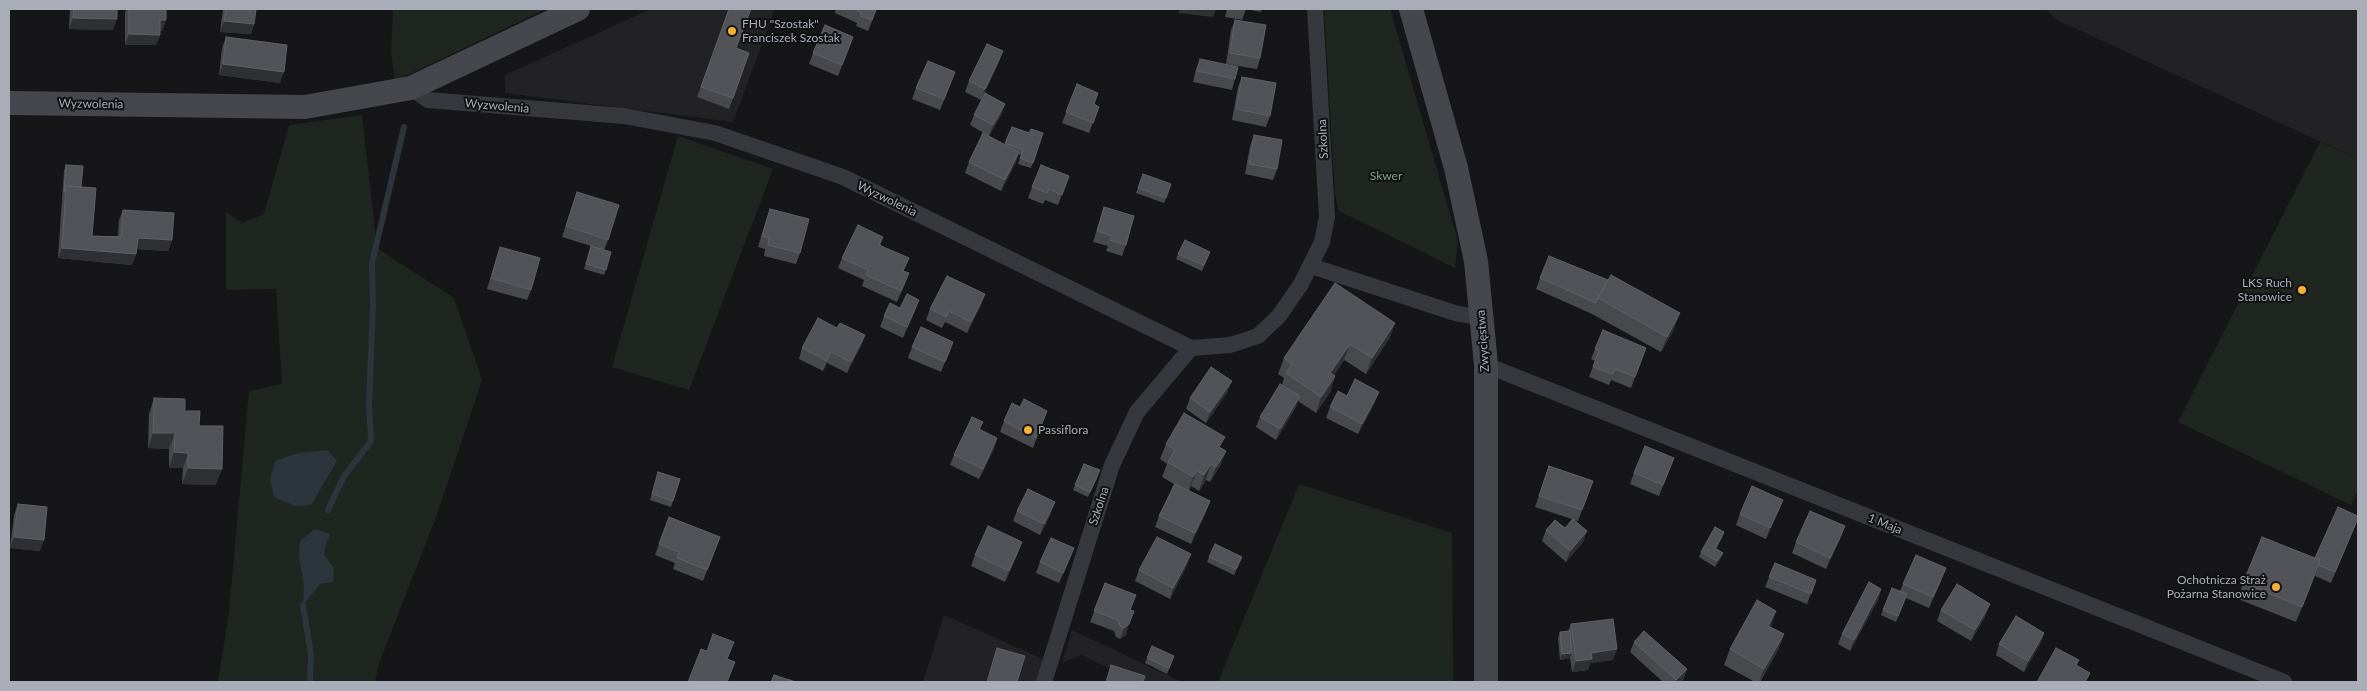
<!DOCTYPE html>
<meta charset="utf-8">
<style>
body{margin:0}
#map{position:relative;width:2367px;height:691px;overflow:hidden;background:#161618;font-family:Lato,sans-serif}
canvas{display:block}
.frame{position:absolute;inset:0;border:10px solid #a8adb8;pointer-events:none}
</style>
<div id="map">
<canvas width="2367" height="691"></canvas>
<div class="frame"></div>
</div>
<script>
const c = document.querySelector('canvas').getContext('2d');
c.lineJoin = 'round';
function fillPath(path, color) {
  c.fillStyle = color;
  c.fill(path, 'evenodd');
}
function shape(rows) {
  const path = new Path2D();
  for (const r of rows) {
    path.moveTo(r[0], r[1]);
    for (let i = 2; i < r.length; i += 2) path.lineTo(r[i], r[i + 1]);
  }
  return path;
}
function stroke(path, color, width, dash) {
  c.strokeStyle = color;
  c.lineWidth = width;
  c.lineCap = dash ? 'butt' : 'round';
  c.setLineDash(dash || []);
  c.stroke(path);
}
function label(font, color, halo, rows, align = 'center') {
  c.font = font + ' Lato,sans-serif';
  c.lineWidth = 4;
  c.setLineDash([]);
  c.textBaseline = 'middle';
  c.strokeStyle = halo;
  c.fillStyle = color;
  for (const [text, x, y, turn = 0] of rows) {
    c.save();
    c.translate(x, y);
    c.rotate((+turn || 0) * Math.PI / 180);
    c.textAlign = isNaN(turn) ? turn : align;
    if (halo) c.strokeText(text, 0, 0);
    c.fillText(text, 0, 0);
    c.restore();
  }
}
fillPath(shape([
 [651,9,775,9,733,122,505,93,505,75],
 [2046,9,2358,9,2358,159,2055,19],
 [944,615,1043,659,1036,682,923,682],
 [1072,630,1182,682,1138,682,1081,655,1062,663]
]), '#222225');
fillPath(shape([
 [393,9,546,9,395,81,391,53],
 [1324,9,1390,9,1458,241,1455,268,1339,211,1335,195],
 [362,115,377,248,454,298,482,380,435,520,378,666,375,682,218,682,229,612,249,391,282,384,276,289,226,290,226,212,243,223,264,214,289,125],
 [678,136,773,169,689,390,612,367],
 [2320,142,2358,159,2358,490,2351,505,2178,422],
 [1299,484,1452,533,1453,682,1218,682]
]), '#1e261f');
fillPath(shape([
 [327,450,337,461,311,505,295,506,274,497,270,479,275,461,298,453],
 [315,529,330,534,325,547,324,555,334,568,333,582,320,584,303,605,304,586,299,558,300,541]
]), '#2c353c');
stroke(shape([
 [328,510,343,478,371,441,369,406,373,304,372,263,404,127],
 [303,605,311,655,310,682]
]), '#2c353c', 6);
stroke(shape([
 [411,88,428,100,624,116,715,133,843,177,1191,348,1230,345,1258,336,1279,316,1301,284,1322,242,1327,217,1315,9],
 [1311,266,1455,313,1482,318],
 [1486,365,2284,682],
 [1044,682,1112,465,1137,412,1191,348]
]), '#37383d', 16);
stroke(shape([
 [1411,9,1456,168,1476,261,1486,365,1486,682],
 [9,103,305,107,411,88,578,9]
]), '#45474d', 24);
fillPath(shape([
 [70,9,117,9,113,30,69,29],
 [127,9,166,9,166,20,162,31,160,31,160,35,156,45,125,45,125,12],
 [223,9,256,9,254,24,251,34,220,32],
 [729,9,736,48,749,53,729,109,697,97],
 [836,9,877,9,868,31,856,26,857,23,835,13],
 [1227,9,1262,9,1261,12,1246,9,1242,20,1225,17],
 [1235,20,1260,58,1257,69,1226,64,1231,30],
 [226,37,280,83,219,75,222,48],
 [853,37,838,76,809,64,813,53],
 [1200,59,1235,79,1232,90,1193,82,1196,69],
 [999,62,981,100,965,92,969,81],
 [1242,77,1270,116,1266,127,1232,120,1238,87],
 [951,83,940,110,912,99,916,88],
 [1077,84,1094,105,1099,107,1089,133,1062,123],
 [1005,104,1001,115,989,136,970,125,974,115],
 [1012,127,1029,133,1043,133,1031,168,1018,164,1021,155,1018,154,1016,162,1001,191,965,173,969,162,1005,144],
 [1254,135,1277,169,1273,180,1245,174,1250,146],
 [66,165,81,187,92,236,118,236,119,220,123,210,172,240,168,251,137,249,136,254,132,265,58,258,64,171],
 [1143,174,1171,184,1164,203,1136,193],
 [1069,176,1058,205,1045,200,1043,204,1028,198,1032,187],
 [577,192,608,240,604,250,562,237],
 [1104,207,1126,245,1122,256,1106,251,1108,246,1093,242],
 [770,209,800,253,796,264,764,256,765,249,758,247,766,220],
 [883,237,880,246,904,271,905,284,897,302,862,286,864,280,838,268,842,258],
 [591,246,611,252,604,275,584,269],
 [500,247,531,290,527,300,487,289],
 [1178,254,1208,257,1202,271,1176,259],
 [1540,278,1608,280,1674,329,1661,352,1592,314,1536,289],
 [985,294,981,305,967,333,945,322,942,328,926,320,930,309],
 [919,300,915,311,903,338,880,327,884,316,900,308],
 [1395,323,1389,339,1366,374,1344,360,1334,375,1335,376,1330,392,1316,413,1298,401,1296,407,1276,440,1256,427,1260,417,1282,385,1284,378,1278,374,1284,358],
 [837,328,865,335,861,346,847,373,827,363,823,371,799,359,802,348],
 [1603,330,1646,348,1631,388,1611,380,1609,385,1589,377,1595,361,1591,359],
 [953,342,941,372,908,358,912,347],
 [1228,391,1206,423,1186,409,1190,398],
 [154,398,185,411,199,426,216,485,182,484,183,468,169,468,169,449,148,448,149,414],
 [1375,402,1358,434,1326,418,1330,407],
 [1020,407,1047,411,1033,448,1000,432,1004,421],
 [983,422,980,429,994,449,979,479,950,465,954,455],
 [1166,444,1221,448,1226,451,1220,466,1210,482,1206,480,1199,491,1191,486,1189,491,1210,501,1206,512,1191,544,1155,527,1159,516,1174,484,1162,477,1167,464,1160,459],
 [1674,458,1659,496,1630,484,1634,473],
 [1549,466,1593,481,1578,521,1574,520,1587,531,1583,542,1566,562,1542,541,1546,530,1565,528,1572,519,1535,507],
 [658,472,680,479,671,507,650,500],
 [1098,476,1088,497,1073,490,1075,485],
 [1783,500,1766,539,1736,525,1740,514],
 [18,504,40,551,10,548,14,515],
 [1017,511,1051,513,1040,535,1013,521],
 [669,517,720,537,703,581,673,569,675,563,655,555],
 [2358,519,2331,583,2315,576,2296,622,2238,599,2243,583,2315,558],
 [1845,526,1841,537,1826,569,1792,553,1796,542],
 [1724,532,1722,538,1716,549,1721,558,1715,567,1699,557,1701,552],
 [1018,553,1005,582,971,566,975,555],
 [1209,557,1240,562,1234,575,1207,562],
 [1070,559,1059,583,1036,573,1040,562],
 [1775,563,1816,580,1807,604,1765,587],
 [1187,565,1170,599,1135,581,1139,570],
 [1942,579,1929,608,1906,598,1896,622,1881,615,1892,588,1900,591,1903,584],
 [1105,583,1130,610,1126,635,1120,639,1116,637,1114,631,1090,622],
 [1881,589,1878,600,1850,651,1838,644,1842,634],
 [1941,610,1986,615,1971,641,1937,621],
 [1571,624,1613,660,1590,663,1588,670,1572,672,1570,658,1560,660,1558,638,1560,632,1568,631],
 [1771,627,1784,634,1778,650,1760,682,1755,682,1724,665,1730,649],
 [2044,633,2040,644,2024,672,1996,655,1999,644],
 [1634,642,1687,669,1683,680,1680,682,1663,682,1630,652],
 [1147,658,1172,662,1167,674,1145,663]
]), '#47494d');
fillPath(shape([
 [1180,9,1216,9,1213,17,1178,13],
 [73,18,117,19,113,30,69,29],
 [160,20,166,20,162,31,156,30],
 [224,21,254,24,251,34,220,32],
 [129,34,160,35,156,45,125,45],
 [1003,51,999,62,981,100,985,89],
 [223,64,284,72,280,83,219,75],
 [1005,104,1001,115,989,136,993,125],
 [1019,152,1016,162,1001,191,1005,180],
 [138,238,172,240,168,251,134,249],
 [62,248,136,254,132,265,58,258],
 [909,273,905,284,897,302,901,291],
 [985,294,981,305,967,333,971,322],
 [919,300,915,311,903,338,907,327],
 [1680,313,1674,329,1661,352,1667,337],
 [1395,323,1389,339,1366,374,1372,358],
 [865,335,861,346,847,373,851,362],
 [1350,344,1344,360,1325,389,1330,373],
 [831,352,827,363,823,371,827,361],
 [1335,376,1330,392,1316,413,1321,397],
 [1232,381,1228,391,1206,423,1210,412],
 [1379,392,1375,402,1358,434,1362,424],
 [1300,396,1296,407,1276,440,1280,429],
 [153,433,175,433,169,449,148,448],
 [997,438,994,449,979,479,983,469],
 [1226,451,1220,466,1210,482,1216,467],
 [174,452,188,453,183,468,169,468],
 [1211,464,1206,480,1199,491,1204,475],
 [188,468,222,469,216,485,182,484],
 [1197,471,1191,486,1188,492,1193,477],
 [1783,500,1779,511,1766,539,1770,528],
 [1210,501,1206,512,1191,544,1195,533],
 [1055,502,1051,513,1040,535,1044,524],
 [2358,518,2355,527,2331,583,2335,572],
 [1845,526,1841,537,1826,569,1830,558],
 [1587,531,1583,542,1566,562,1570,551],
 [14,537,44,540,40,551,10,548],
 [1022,542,1018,553,1005,582,1009,571],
 [1074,548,1070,559,1059,583,1063,573],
 [1723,553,1721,558,1715,567,1717,561],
 [1191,554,1187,565,1170,599,1173,588],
 [2320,560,2315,576,2296,622,2302,607],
 [1946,568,1942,579,1929,608,1933,597],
 [1881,589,1878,600,1850,651,1854,640],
 [1990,604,1986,615,1971,641,1975,630],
 [1776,611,1771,627,1768,626],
 [1129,624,1126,635,1120,639,1124,628],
 [2044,633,2040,644,2024,672,2028,661],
 [1784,634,1778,650,1759,682,1764,669],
 [1617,649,1613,660,1590,663,1588,670,1572,672,1576,661,1591,653],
 [1572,653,1570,658,1560,660,1562,654],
 [1687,669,1683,680,1680,682,1675,682,1676,680]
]), '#2f3033');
const building = shape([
 [74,9,117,9,117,19,73,18,74,9],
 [129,9,166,9,166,20,160,20,160,35,129,34,129,9],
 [226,9,256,9,254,24,224,21,226,9],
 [729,9,751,9,736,48,749,53,733,98,701,87,729,9],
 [853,9,876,9,872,20,860,16,861,12,853,9],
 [1235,20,1266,25,1260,58,1230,53,1235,20],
 [825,25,853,37,842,65,813,53,825,25],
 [226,37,287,45,284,72,223,64,226,37],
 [987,44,1003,51,985,89,969,81,987,44],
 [1200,59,1238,67,1235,79,1197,71,1200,59],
 [928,61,955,72,944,99,916,88,928,61],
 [1242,77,1276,83,1270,116,1236,109,1242,77],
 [1077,84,1098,93,1094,104,1099,107,1093,123,1066,112,1077,84],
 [985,93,1005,104,993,125,974,115,985,93],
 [1012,127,1029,133,1031,129,1043,133,1033,163,1020,158,1023,150,1005,143,1012,127],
 [983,133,1019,152,1005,180,969,162,983,133],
 [1254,135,1282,140,1277,169,1249,164,1254,135],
 [66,165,83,166,81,187,66,186,64,192,66,165],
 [1041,165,1069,176,1062,195,1049,189,1047,193,1032,187,1041,165],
 [1143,174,1171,184,1166,198,1138,188,1143,174],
 [66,186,96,188,92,236,121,237,123,210,174,213,172,240,138,238,136,254,62,248,66,186],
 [577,192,619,205,608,240,566,226,577,192],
 [1104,207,1134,216,1126,245,1110,240,1112,236,1097,231,1104,207],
 [770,209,809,219,800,253,768,245,769,238,762,236,770,209],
 [858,225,883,237,879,245,909,258,903,271,909,273,901,291,866,275,868,270,842,258,858,225],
 [1185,240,1210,252,1204,265,1178,254,1185,240],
 [591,246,611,252,606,270,586,264,591,246],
 [500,247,540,258,531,290,491,278,500,247],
 [1549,256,1608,280,1598,298,1596,303,1540,278,1549,256],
 [1611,275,1680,313,1667,337,1598,298,1611,275],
 [947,276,985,294,971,322,949,311,946,317,930,309,947,276],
 [1335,283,1395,323,1372,358,1350,344,1330,373,1335,376,1321,397,1286,373,1292,364,1284,358,1335,283],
 [907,294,919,300,907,327,884,316,890,303,900,308,907,294],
 [818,318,837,328,840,323,865,335,851,362,831,352,827,361,802,348,818,318],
 [921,327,953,342,945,362,912,347,921,327],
 [1603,330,1646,348,1635,377,1615,369,1613,374,1593,367,1599,350,1595,349,1603,330],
 [1211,367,1232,381,1210,412,1190,398,1211,367],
 [1355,379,1379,392,1362,424,1330,407,1338,391,1347,396,1355,379],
 [1280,384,1300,396,1280,429,1260,417,1280,384],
 [154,398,185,399,185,411,200,411,199,426,223,426,222,469,188,468,188,453,174,452,175,433,153,433,154,398],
 [1024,399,1047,411,1036,438,1004,421,1012,403,1020,407,1024,399],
 [1184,413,1225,437,1219,447,1226,451,1216,467,1211,464,1204,475,1197,471,1193,477,1168,462,1175,450,1166,444,1184,413],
 [972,417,983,422,979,429,997,438,983,469,954,455,972,417],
 [1645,446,1674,458,1663,485,1634,473,1645,446],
 [1084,464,1100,470,1090,492,1075,485,1084,464],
 [1549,466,1593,481,1582,510,1539,496,1549,466],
 [658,472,680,479,673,501,652,494,658,472],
 [1175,484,1210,501,1195,533,1159,516,1175,484],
 [1752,486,1783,500,1770,528,1740,514,1752,486],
 [1028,489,1055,502,1044,524,1017,511,1028,489],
 [18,504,47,507,44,540,14,537,18,504],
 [2338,507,2358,516,2358,518,2335,572,2318,565,2320,560,2315,558,2338,507],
 [1810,511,1845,526,1830,558,1796,542,1810,511],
 [669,517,720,537,707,570,677,558,679,552,659,544,669,517],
 [1573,519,1587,531,1570,551,1546,530,1555,520,1565,528,1573,519],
 [988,526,1022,542,1009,571,975,555,988,526],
 [1715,527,1724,532,1715,548,1723,553,1717,561,1701,552,1715,527],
 [1157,537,1191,554,1173,588,1139,570,1157,537],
 [2262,537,2320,560,2302,607,2243,583,2262,537],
 [1051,538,1074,548,1063,573,1040,562,1051,538],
 [1215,544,1242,557,1236,569,1209,557,1215,544],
 [1916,555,1946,568,1933,597,1903,584,1916,555],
 [1775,563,1816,580,1811,594,1769,577,1775,563],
 [1869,582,1881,589,1854,640,1842,634,1869,582],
 [1105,583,1136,595,1130,610,1134,611,1129,624,1124,628,1120,626,1118,620,1094,611,1105,583],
 [1957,584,1990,604,1975,630,1941,610,1957,584],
 [1892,588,1907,594,1898,616,1883,610,1892,588],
 [1757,600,1776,611,1768,626,1784,634,1764,669,1730,649,1757,600],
 [2016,616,2044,633,2028,661,1999,644,2016,616],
 [1613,619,1617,649,1591,653,1592,659,1576,661,1571,624,1613,619],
 [1570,631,1572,653,1562,654,1560,632,1570,631],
 [1644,631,1687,669,1676,680,1634,642,1644,631],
 [713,634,734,642,727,659,735,662,727,682,688,682,701,649,707,651,713,634],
 [1152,646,1174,656,1169,668,1147,658,1152,646],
 [997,648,1025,656,1017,682,987,682,997,648],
 [2056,648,2079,660,2076,665,2090,673,2085,682,2037,682,2056,648],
 [1111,665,1145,676,1143,682,1106,682,1111,665],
 [774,675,796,682,771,682,774,675]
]);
fillPath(building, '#525359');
stroke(building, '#5f6168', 1);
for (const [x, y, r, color] of [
 [732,31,5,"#f2b134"],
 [2302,290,5,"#f2b134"],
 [1028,430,5,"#f2b134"],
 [2276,587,5,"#f2b134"]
]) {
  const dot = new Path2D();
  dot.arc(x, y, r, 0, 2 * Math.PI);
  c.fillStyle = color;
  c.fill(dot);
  stroke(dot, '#111113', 2);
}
label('12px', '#a8adb8', '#111113', [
 ["FHU \"Szostak\"",742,24],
 ["Franciszek Szostak",742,38],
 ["LKS Ruch",2292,283,"right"],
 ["Stanowice",2292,297,"right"],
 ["Passiflora",1038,430],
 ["Ochotnicza Straż",2266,580,"right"],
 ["Pożarna Stanowice",2266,594,"right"]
], 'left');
label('12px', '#a8adb8', '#111113', [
 ["Wyzwolenia",91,104,1],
 ["Wyzwolenia",497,106,5],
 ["Szkolna",1323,139,-93],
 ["Wyzwolenia",887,199,26],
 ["Zwycięstwa",1483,341,-94],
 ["Szkolna",1099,506,-72],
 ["1 Maja",1885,524,22]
]);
label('12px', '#7fa381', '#111113', [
 ["Skwer",1386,176]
]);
</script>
